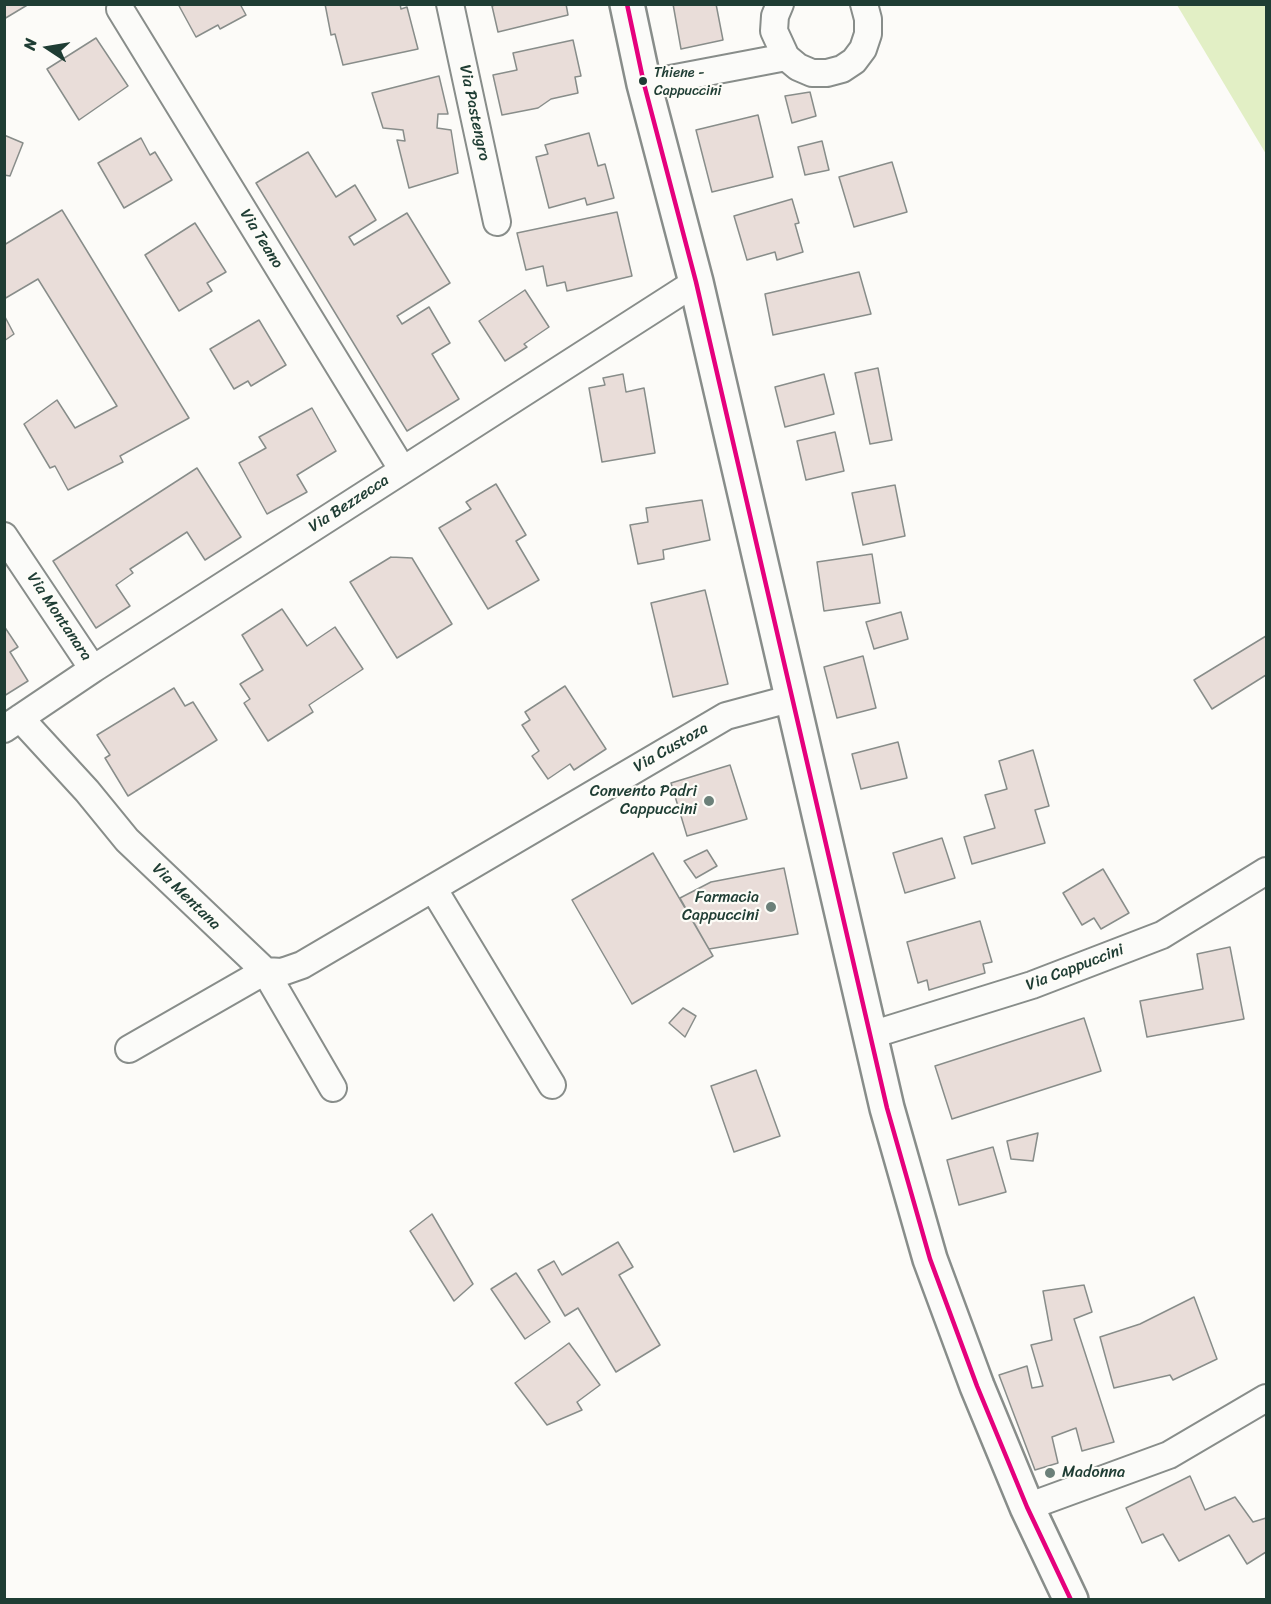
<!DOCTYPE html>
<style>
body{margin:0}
#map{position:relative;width:1271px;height:1604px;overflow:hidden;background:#fcfbf8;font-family:Sriracha,sans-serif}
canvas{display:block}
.frame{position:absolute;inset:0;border:6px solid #1f3d34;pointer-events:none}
.north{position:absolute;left:18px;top:18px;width:60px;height:60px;-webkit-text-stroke:4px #fdfcf7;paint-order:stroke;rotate:282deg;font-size:16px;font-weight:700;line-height:24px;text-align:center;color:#1f3d34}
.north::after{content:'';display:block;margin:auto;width:21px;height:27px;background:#1f3d34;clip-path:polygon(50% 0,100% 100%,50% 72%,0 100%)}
</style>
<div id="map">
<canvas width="1271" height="1604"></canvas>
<div class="frame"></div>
<div class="north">N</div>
</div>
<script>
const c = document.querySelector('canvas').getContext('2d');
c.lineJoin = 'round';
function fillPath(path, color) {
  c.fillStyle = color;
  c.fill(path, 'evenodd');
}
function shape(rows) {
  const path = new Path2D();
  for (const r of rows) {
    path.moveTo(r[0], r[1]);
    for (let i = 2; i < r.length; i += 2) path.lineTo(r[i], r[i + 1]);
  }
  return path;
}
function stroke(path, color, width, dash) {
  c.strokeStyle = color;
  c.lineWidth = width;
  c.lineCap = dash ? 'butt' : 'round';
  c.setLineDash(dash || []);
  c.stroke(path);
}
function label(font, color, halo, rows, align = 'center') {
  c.font = font + ' Sriracha,sans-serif';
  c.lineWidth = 4.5;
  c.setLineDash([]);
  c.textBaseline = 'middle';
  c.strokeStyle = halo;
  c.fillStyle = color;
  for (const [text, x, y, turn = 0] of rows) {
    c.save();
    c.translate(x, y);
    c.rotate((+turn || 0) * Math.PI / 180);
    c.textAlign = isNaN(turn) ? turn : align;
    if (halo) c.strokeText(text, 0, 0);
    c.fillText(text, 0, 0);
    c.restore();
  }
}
fillPath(shape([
 [1177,5,1266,5,1266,154]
]), '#e2efc5');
const building = shape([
 [4,4,29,4,4,19,4,4],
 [178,4,240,4,246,15,220,29,218,25,196,37,178,4],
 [325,4,400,4,401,9,407,7,418,49,343,65,335,34,331,35,325,4],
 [498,4,566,4,568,15,498,32,492,6,498,4],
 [673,4,716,4,723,40,681,49,673,4],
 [96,38,128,86,79,120,47,69,96,38],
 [573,40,581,76,575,77,578,93,551,99,538,108,502,115,493,75,517,70,513,53,573,40],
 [439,76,448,114,438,114,437,128,451,130,458,173,409,188,397,140,405,141,403,130,383,128,372,93,439,76],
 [810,92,816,116,792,123,785,96,810,92],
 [758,115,773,177,712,192,696,130,758,115],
 [589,133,598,166,605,164,614,198,587,205,585,198,549,208,536,157,548,154,545,145,589,133],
 [4,135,23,143,10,176,4,175,4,135],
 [141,138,150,155,155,152,172,180,124,208,98,163,141,138],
 [822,141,829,170,805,175,798,147,822,141],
 [308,152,336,197,355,185,376,220,349,237,354,245,407,213,450,283,397,316,402,324,429,307,450,343,432,354,459,399,407,431,256,183,308,152],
 [892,162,907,212,854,227,839,177,892,162],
 [792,199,799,223,795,224,803,252,777,260,775,252,747,260,734,216,792,199],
 [62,210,189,418,120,456,123,462,68,490,55,466,50,468,24,424,57,400,75,428,117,406,38,279,4,299,4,245,62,210],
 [617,212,632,276,567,291,565,282,547,286,543,266,526,270,517,233,617,212],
 [195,223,226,272,207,283,212,291,179,311,145,255,195,223],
 [859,272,871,314,773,335,765,294,859,272],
 [525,290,549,327,524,344,527,347,505,361,479,321,525,290],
 [4,315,14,334,4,341,4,315],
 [259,320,286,365,251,386,248,381,234,389,210,349,259,320],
 [878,368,892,440,870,444,855,373,878,368],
 [623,374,626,392,644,388,655,453,602,462,589,388,605,385,603,378,623,374],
 [824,374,834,414,785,427,775,387,824,374],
 [312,408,336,451,297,475,307,492,267,514,239,463,266,448,259,437,312,408],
 [835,432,844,471,806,480,797,441,835,432],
 [197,468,241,537,205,560,187,532,130,569,133,573,116,585,130,606,96,628,53,561,197,468],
 [496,484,526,535,516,541,539,580,488,609,439,528,471,509,466,502,496,484],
 [895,485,905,536,863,545,852,493,895,485],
 [702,500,710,540,663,550,664,559,638,564,630,525,648,522,646,508,702,500],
 [872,554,880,603,824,611,817,562,872,554],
 [391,557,412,558,452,624,397,658,350,582,391,557],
 [705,590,728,684,673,697,651,603,705,590],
 [282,609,307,646,335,627,363,669,309,705,313,712,268,741,244,703,250,699,240,684,263,670,242,635,282,609],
 [901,612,908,639,874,649,866,622,901,612],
 [4,626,18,647,10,652,28,681,4,696,4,626],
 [1266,636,1266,675,1212,709,1194,680,1266,636],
 [863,656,876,708,837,718,824,667,863,656],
 [565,686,606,749,574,770,570,764,548,779,532,756,539,751,522,725,530,720,525,712,565,686],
 [174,688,185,706,193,702,217,740,128,796,105,758,110,755,97,735,174,688],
 [898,742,907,778,861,789,852,754,898,742],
 [1033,750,1049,806,1035,810,1045,843,972,864,964,837,995,828,985,795,1007,789,999,761,1033,750],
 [730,765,747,819,687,836,671,783,730,765],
 [942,838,955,878,905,893,893,853,942,838],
 [707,850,717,866,696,878,684,861,707,850],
 [653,853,713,956,632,1004,572,900,653,853],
 [784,868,798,934,709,949,680,898,711,882,784,868],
 [1103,869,1129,913,1101,929,1094,918,1082,925,1063,893,1103,869],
 [980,921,992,962,983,964,985,973,929,990,927,980,918,983,907,942,980,921],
 [1230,947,1244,1019,1147,1037,1140,1001,1203,989,1197,954,1230,947],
 [683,1008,696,1016,685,1037,669,1023,683,1008],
 [1084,1018,1101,1071,952,1119,935,1066,1084,1018],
 [756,1070,780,1136,734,1152,711,1086,756,1070],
 [1038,1133,1033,1161,1011,1159,1007,1141,1038,1133],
 [993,1147,1006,1192,959,1205,947,1160,993,1147],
 [432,1214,473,1284,454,1301,410,1231,432,1214],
 [618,1242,633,1267,619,1275,660,1345,616,1372,578,1308,565,1316,538,1270,554,1261,562,1275,618,1242],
 [516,1273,550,1322,525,1339,491,1289,516,1273],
 [1084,1285,1092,1312,1074,1319,1114,1442,1082,1451,1076,1428,1052,1437,1058,1463,1035,1470,999,1375,1027,1366,1032,1388,1043,1386,1031,1345,1052,1340,1043,1291,1084,1285],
 [1194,1297,1217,1359,1173,1380,1170,1375,1114,1388,1100,1337,1140,1324,1194,1297],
 [569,1343,600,1385,577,1402,582,1410,547,1425,515,1383,569,1343],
 [1190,1476,1205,1510,1235,1497,1253,1522,1266,1518,1266,1552,1247,1564,1229,1535,1179,1561,1163,1534,1142,1543,1126,1508,1190,1476]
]);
fillPath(building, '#e9ddd9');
stroke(building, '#888d8a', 1.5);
const street = shape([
 [450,4,497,222],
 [780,4,775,16,774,31,786,57,798,67,812,73,827,73,842,69,854,61,863,49,868,34,868,19,864,4],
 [120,9,402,469],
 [644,84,786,57],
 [4,536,93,669],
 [20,718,87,791,127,840,265,971,333,1088],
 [4,729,93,669,696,282],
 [433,888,552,1085],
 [871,1035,1032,985,1162,935,1266,871],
 [129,1049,265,971,282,972,302,965,726,716,793,698],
 [1027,1507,1169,1455,1266,1398]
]);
const secondary = shape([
 [627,4,644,84,696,282,887,1108,930,1259,977,1386,1027,1507,1071,1600]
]);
stroke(street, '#888d8a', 30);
stroke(secondary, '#888d8a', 38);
stroke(street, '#fbfbf9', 26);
stroke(secondary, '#fbfbf9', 33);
stroke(shape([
 [627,4,644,84,696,282,887,1108,930,1259,977,1386,1027,1507,1071,1600]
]), '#e5007d', 4.5);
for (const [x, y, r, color] of [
 [643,81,5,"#1f3d34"],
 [709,801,6,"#6c8079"],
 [771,907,6,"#6c8079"],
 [1050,1473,6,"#6c8079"]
]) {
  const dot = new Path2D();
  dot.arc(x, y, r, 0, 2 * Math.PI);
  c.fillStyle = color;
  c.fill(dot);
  stroke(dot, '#fdfcf7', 2);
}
label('14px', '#1f3d34', '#fdfcf7', [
 ["Thiene -",654,73],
 ["Cappuccini",654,91]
], 'left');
label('16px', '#1f3d34', '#fdfcf7', [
 ["Via Pastengro",474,113,78],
 ["Via Teano",261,239,58],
 ["Via Bezzecca",349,504,-33],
 ["Via Montanara",59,617,56],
 ["Via Custoza",671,748,-30],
 ["Via Mentana",186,897,44],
 ["Via Cappuccini",1075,968,-21]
]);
label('16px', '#1f3d34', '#fdfcf7', [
 ["Convento Padri",697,792],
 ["Cappuccini",697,810],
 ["Farmacia",759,898],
 ["Cappuccini",759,916],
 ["Madonna",1062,1473,"left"]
], 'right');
</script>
